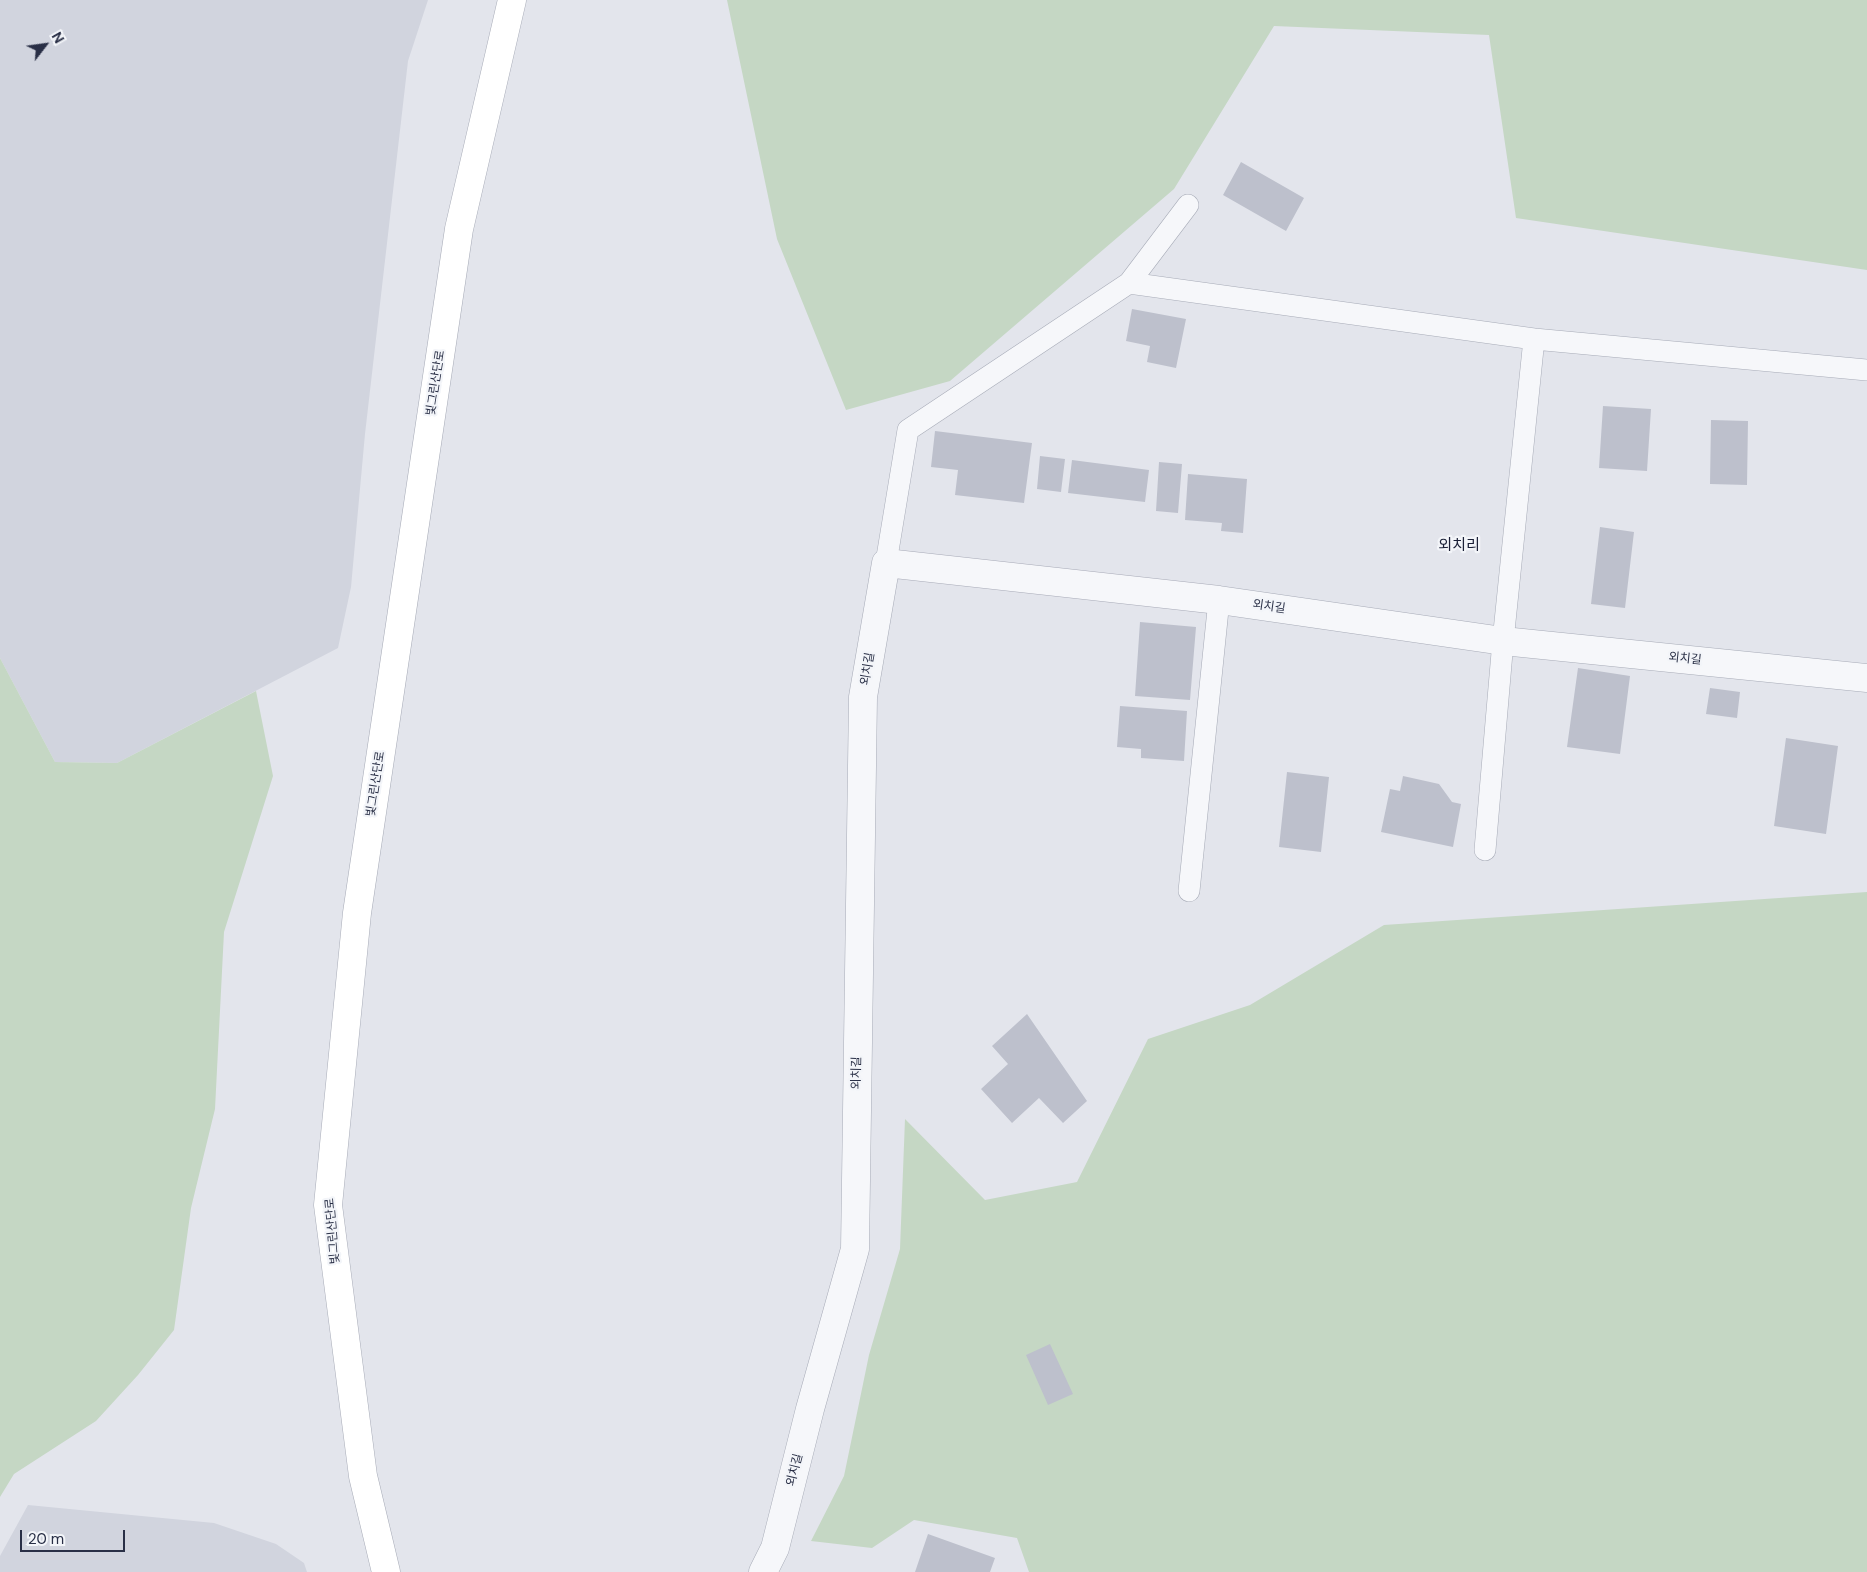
<!DOCTYPE html>
<meta charset="utf-8">
<style>
body{margin:0}
#map{position:relative;width:1867px;height:1572px;overflow:hidden;background:#e3e5ec;font-family:"DM Sans",sans-serif}
canvas{display:block}
.north{position:absolute;left:20px;top:20px;width:50px;height:50px;-webkit-text-stroke:4px #f3f5f9;paint-order:stroke;rotate:60deg;font-size:14px;font-weight:700;line-height:20px;text-align:center;color:#292f46}
.north::after{content:'';display:block;margin:auto;width:18px;height:22px;background:#292f46;clip-path:polygon(50% 0,100% 100%,50% 72%,0 100%)}
.scale{position:absolute;left:20px;top:1530px;width:105px;height:22px;box-sizing:border-box;border:2px solid #292f46;border-top:0;padding-left:6px;font-size:15px;line-height:18px;white-space:nowrap;color:#292f46;-webkit-text-stroke:4px #f3f5f9;paint-order:stroke}
</style>
<div id="map">
<canvas width="1867" height="1572"></canvas>
<div class="north">N</div>
<div class="scale">20 m</div>
</div>
<script>
const c = document.querySelector('canvas').getContext('2d');
c.lineJoin = 'round';
function fillPath(path, color) {
  c.fillStyle = color;
  c.fill(path, 'evenodd');
}
function shape(rows) {
  const path = new Path2D();
  for (const r of rows) {
    path.moveTo(r[0], r[1]);
    for (let i = 2; i < r.length; i += 2) path.lineTo(r[i], r[i + 1]);
  }
  return path;
}
function stroke(path, color, width, dash) {
  c.strokeStyle = color;
  c.lineWidth = width;
  c.lineCap = dash ? 'butt' : 'round';
  c.setLineDash(dash || []);
  c.stroke(path);
}
function label(font, color, halo, rows, align = 'center') {
  c.font = font + ' "DM Sans","Noto Sans KR",sans-serif';
  c.lineWidth = 4.5;
  c.setLineDash([]);
  c.textBaseline = 'middle';
  c.strokeStyle = halo;
  c.fillStyle = color;
  for (const [text, x, y, turn = 0] of rows) {
    c.save();
    c.translate(x, y);
    c.rotate((+turn || 0) * Math.PI / 180);
    c.textAlign = isNaN(turn) ? turn : align;
    if (halo) c.strokeText(text, 0, 0);
    c.fillText(text, 0, 0);
    c.restore();
  }
}
fillPath(shape([
 [0,0,428,0,408,61,365,434,351,587,338,648,117,763,55,762,0,658],
 [28,1505,214,1523,276,1544,304,1563,307,1572,0,1572,0,1556]
]), '#d1d4de');
fillPath(shape([
 [727,0,1867,0,1867,270,1516,218,1489,35,1274,26,1174,189,950,381,846,410,777,239],
 [0,658,55,762,117,763,256,691,273,776,224,932,215,1109,191,1208,174,1330,138,1375,96,1421,14,1474,0,1497],
 [1867,892,1867,1572,1029,1572,1017,1538,914,1520,872,1548,811,1541,844,1476,869,1355,900,1249,905,1119,985,1200,1077,1182,1148,1039,1250,1005,1384,925]
]), '#c5d7c4');
fillPath(shape([
 [1241,162,1304,198,1286,231,1223,195],
 [1132,309,1186,319,1176,368,1147,362,1150,346,1126,341],
 [1603,406,1651,409,1647,471,1599,468],
 [1711,420,1748,421,1747,485,1710,484],
 [935,431,1032,443,1024,503,955,495,958,470,931,467],
 [1040,456,1065,459,1061,492,1037,489],
 [1072,460,1149,470,1145,502,1068,493],
 [1159,462,1182,464,1178,513,1156,511],
 [1188,474,1247,479,1243,533,1221,531,1222,523,1185,520],
 [1600,527,1634,532,1625,608,1591,604],
 [1140,622,1196,627,1190,700,1135,696],
 [1578,668,1630,676,1620,754,1567,747],
 [1710,688,1740,692,1737,718,1706,714],
 [1120,706,1187,711,1184,761,1141,758,1141,749,1117,747],
 [1786,738,1838,746,1826,834,1774,826],
 [1287,772,1329,777,1321,852,1279,847],
 [1403,776,1439,784,1452,802,1461,804,1453,847,1381,832,1390,789,1400,791],
 [1027,1014,1087,1101,1063,1123,1039,1098,1012,1123,981,1089,1008,1064,992,1046],
 [1050,1344,1073,1394,1048,1405,1026,1355],
 [928,1534,995,1558,990,1572,915,1572]
]), '#bdc0cc');
const lane = shape([
 [1188,205,1129,283,1534,339,1503,641,1485,850],
 [1534,339,1867,370],
 [886,563,908,430,1129,283],
 [1189,891,1219,600]
]);
const street = shape([
 [763,1572,775,1548,810,1409,855,1249,863,697,886,563,1219,600,1503,641,1867,678]
]);
const secondary = shape([
 [386,1572,363,1476,328,1205,357,913,459,229,512,0]
]);
stroke(lane, '#a7abb7', 22);
stroke(street, '#a7abb7', 29);
stroke(secondary, '#a7abb7', 29);
stroke(lane, '#f6f7fa', 21);
stroke(street, '#f6f7fa', 28);
stroke(secondary, '#fff', 28);
label('12px', '#292f46', '#f3f5f9', [
 ["빛그린산단로",436,383,-81],
 ["외치길",1269,607,8],
 ["외치길",1685,659,6],
 ["외치길",868,669,-80],
 ["빛그린산단로",376,784,-81],
 ["외치길",857,1073,-89],
 ["빛그린산단로",333,1231,-95],
 ["외치길",795,1470,-76]
]);
label('15px', '#1b2037', '#f3f5f9', [
 ["외치리",1459,546]
]);
</script>
